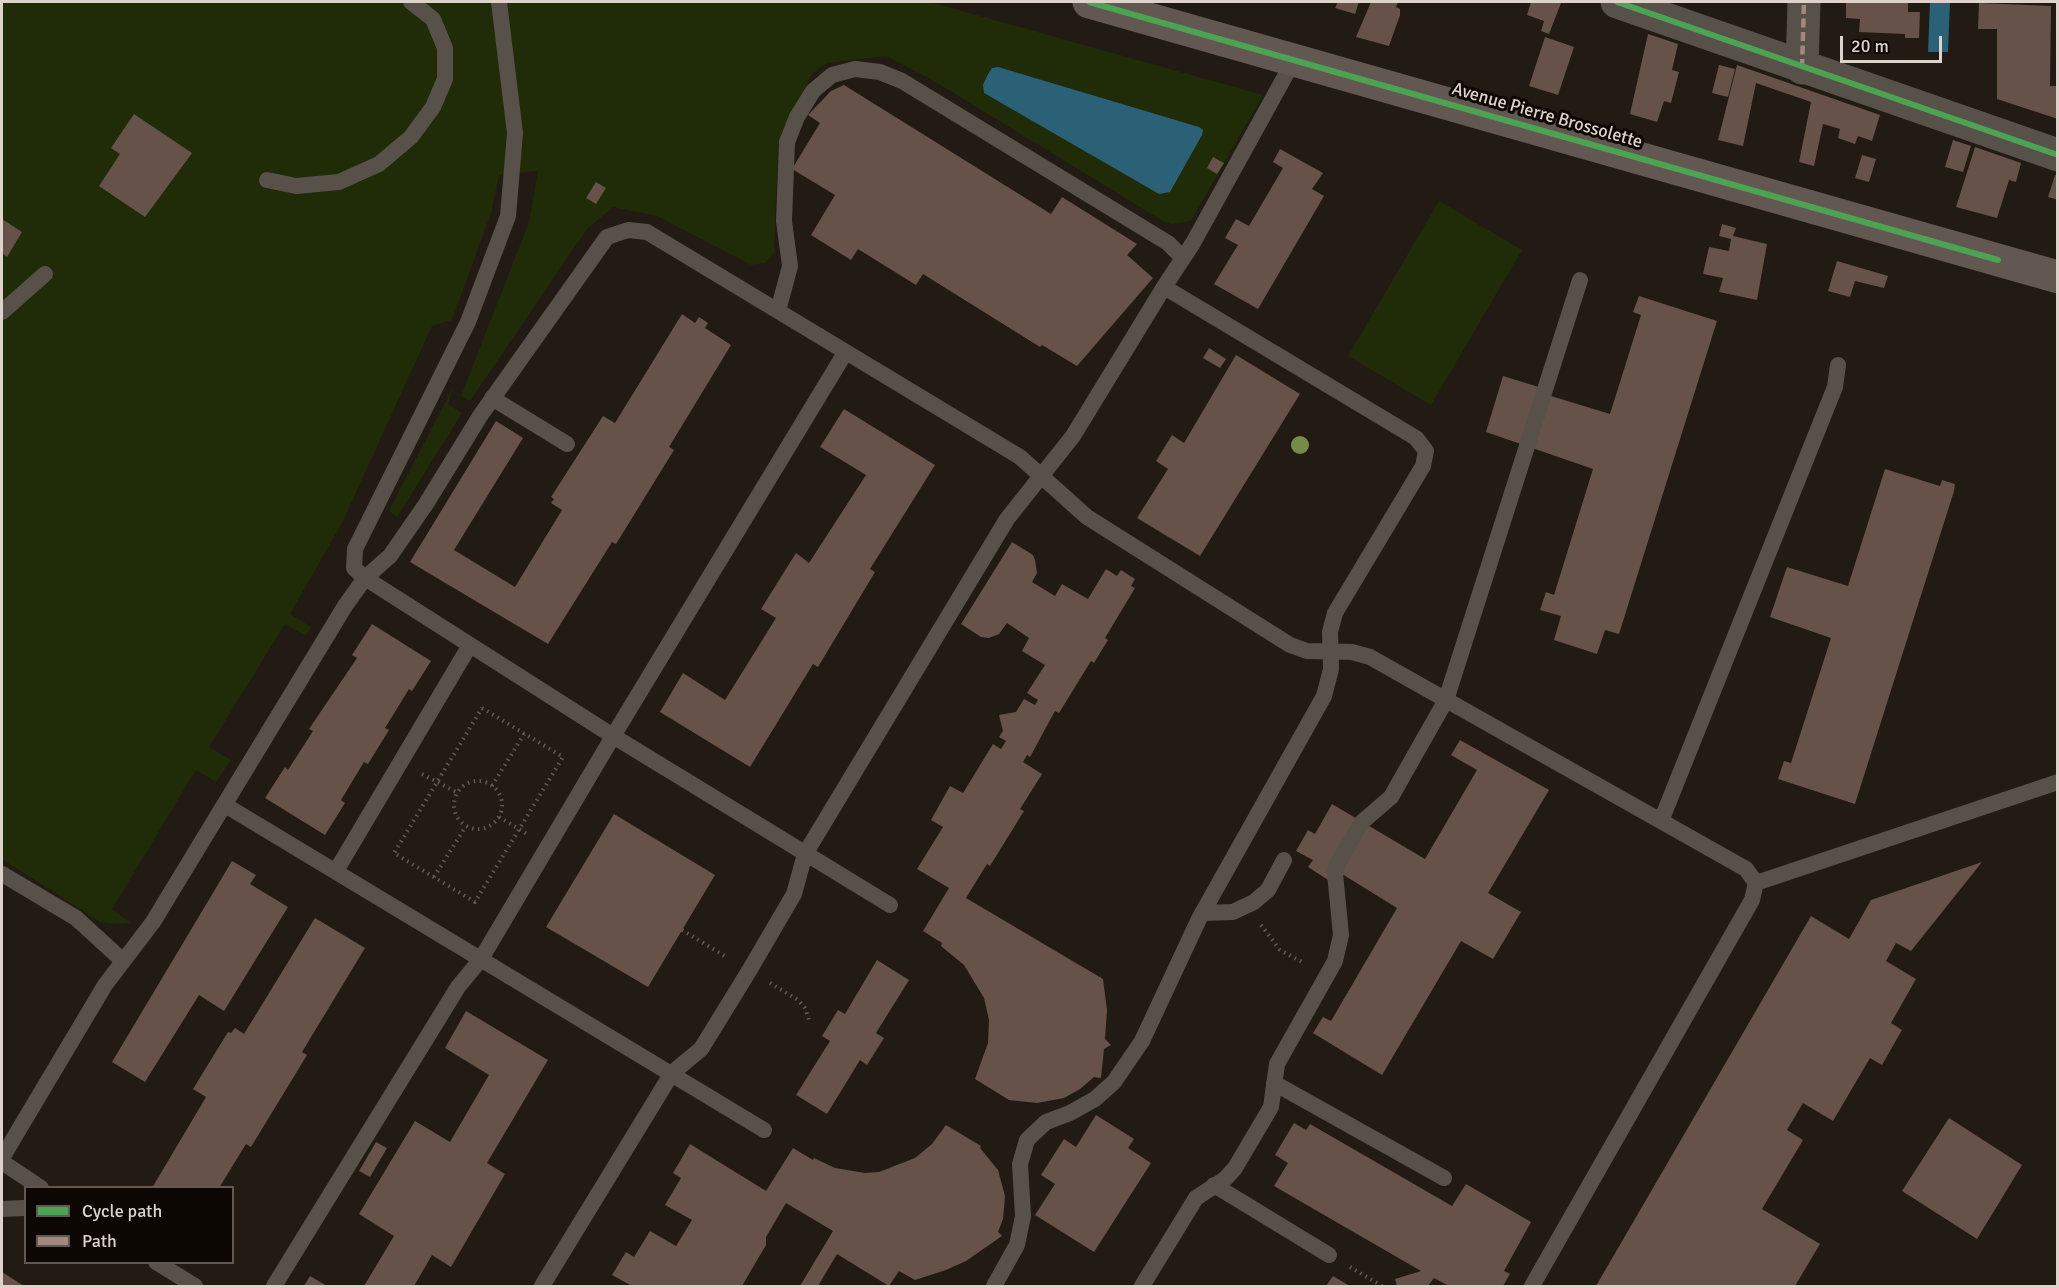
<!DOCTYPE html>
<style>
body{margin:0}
#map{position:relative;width:2059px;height:1288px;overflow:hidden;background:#221b13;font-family:Signika,sans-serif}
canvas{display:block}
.frame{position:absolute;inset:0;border:3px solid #ddd3ca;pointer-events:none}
.legend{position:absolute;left:24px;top:1186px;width:210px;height:78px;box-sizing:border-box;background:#0d0703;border:2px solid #605953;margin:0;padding:8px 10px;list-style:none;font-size:18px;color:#ddd3ca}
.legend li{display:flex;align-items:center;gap:12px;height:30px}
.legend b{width:30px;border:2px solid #605953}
.scale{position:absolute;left:1840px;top:36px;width:102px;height:27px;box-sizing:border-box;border:3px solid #ddd3ca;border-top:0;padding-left:8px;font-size:18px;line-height:21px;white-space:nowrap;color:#ddd3ca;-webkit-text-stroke:4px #0d0703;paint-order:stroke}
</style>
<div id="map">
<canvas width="2059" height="1288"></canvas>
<div class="frame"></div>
<ul class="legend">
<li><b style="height:8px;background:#4ca352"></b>Cycle path</li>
<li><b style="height:8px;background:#a5887d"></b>Path</li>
</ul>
<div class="scale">20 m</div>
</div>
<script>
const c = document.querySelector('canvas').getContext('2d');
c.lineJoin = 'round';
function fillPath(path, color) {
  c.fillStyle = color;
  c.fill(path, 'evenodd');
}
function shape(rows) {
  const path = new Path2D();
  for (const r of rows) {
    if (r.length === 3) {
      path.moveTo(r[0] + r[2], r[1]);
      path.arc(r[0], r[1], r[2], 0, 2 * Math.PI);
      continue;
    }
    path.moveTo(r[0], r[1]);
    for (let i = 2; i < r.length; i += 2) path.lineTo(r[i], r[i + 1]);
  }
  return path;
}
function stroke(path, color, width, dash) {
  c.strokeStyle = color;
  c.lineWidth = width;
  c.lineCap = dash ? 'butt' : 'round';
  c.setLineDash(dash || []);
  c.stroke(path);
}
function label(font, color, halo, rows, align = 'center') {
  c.font = font + ' Signika,sans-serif';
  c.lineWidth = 6;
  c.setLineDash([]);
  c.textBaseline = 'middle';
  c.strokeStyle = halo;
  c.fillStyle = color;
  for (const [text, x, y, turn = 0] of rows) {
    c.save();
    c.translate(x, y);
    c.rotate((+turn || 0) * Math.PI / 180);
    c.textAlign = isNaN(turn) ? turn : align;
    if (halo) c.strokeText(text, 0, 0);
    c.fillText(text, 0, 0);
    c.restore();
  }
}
fillPath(shape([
 [2,2,930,2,1263,95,1191,221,1172,224,1163,221,934,81,886,56,827,63,812,74,782,132,778,145,774,254,765,263,751,265,657,216,613,207,587,229,470,401,461,396,529,222,538,171,499,175,491,213,452,320,432,326,342,523,290,614,311,627,306,636,285,624,209,747,231,760,216,782,196,770,112,909,131,923,117,924,100,922,2,859],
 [1439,201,1522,250,1431,405,1348,356],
 [453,387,448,404,462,413,397,517,389,511]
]), '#202b08');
fillPath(shape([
 [1930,2,1950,2,1948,52,1928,52],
 [998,67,1199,127,1203,130,1202,135,1170,192,1159,194,984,93,983,85,988,74,992,68]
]), '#2a6176');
fillPath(shape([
 [1338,2,1359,2,1355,14,1335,8],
 [1371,2,1398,2,1396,7,1400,9,1400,15,1389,46,1356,37],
 [1531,2,1561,3,1549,34,1541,31,1544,21,1527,15],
 [1846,2,1908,2,1908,12,1920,12,1919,38,1905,38,1905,34,1859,32,1860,19,1846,18],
 [1979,3,2051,6,2050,86,2058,86,2058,119,1997,99,1997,29,1978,29],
 [1648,34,1678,44,1672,70,1679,72,1671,103,1664,101,1657,122,1630,114],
 [1545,37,1574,47,1558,95,1529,86],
 [1719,65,1735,69,1728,97,1712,93],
 [1737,65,1880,115,1872,141,1858,136,1855,144,1838,138,1840,129,1823,124,1814,166,1799,162,1811,102,1756,83,1743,146,1718,140],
 [844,85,1051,214,1062,197,1137,244,1127,255,1153,278,1077,366,1042,345,1040,347,923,274,916,285,858,249,851,260,811,235,835,195,792,169,820,123,808,115,831,91],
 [134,114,192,153,145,217,99,186,120,154,111,148],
 [1953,140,1971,146,1963,172,1945,167],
 [1975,147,2021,163,2016,182,2009,180,1997,218,1956,207],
 [1280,149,1323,173,1312,189,1324,196,1258,309,1214,284,1238,245,1225,238,1236,219,1249,226,1283,168,1273,162],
 [1862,155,1876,159,1869,182,1855,178],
 [1213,157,1224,163,1217,174,1207,168],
 [2055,175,2058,176,2058,200,2048,197],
 [596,182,606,188,596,204,586,198],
 [2,219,22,232,7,257,2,253],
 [1722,224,1736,228,1733,236,1767,244,1757,300,1719,292,1723,278,1703,274,1709,247,1729,251,1731,239,1719,236],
 [1837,261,1888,276,1884,288,1855,281,1850,297,1828,291],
 [1639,296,1717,321,1619,634,1605,630,1597,654,1554,640,1561,616,1540,610,1546,592,1554,595,1593,469,1486,432,1503,376,1552,391,1551,396,1610,414,1641,315,1633,312],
 [682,314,695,323,699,317,708,323,705,328,731,345,669,447,674,450,616,544,612,542,548,644,410,562,496,421,523,438,454,550,515,587,562,510,551,503,554,499,551,497,603,416,615,423],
 [1209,348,1226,359,1220,368,1203,358],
 [1236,355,1300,394,1200,556,1137,518,1168,469,1156,461,1172,435,1184,443],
 [844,409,935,465,870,569,875,572,818,667,813,664,750,767,660,712,683,673,725,700,776,618,761,609,796,553,809,563,866,475,820,447],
 [1885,469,1940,486,1942,480,1955,484,1954,491,1855,804,1778,779,1784,761,1791,763,1831,638,1770,617,1787,567,1848,586],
 [1012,542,1033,555,1035,560,1037,573,1032,582,1055,596,1062,584,1088,599,1106,569,1117,576,1121,570,1135,579,1131,586,1135,588,1105,638,1108,640,1094,663,1091,661,1059,713,1055,711,1030,757,1027,755,1023,762,1042,774,1020,809,1024,811,990,866,987,864,966,898,1103,979,1107,1010,1105,1039,1111,1045,1104,1049,1101,1078,1094,1077,1080,1089,1064,1098,1037,1103,1009,1100,975,1079,988,1043,989,1020,984,998,964,965,941,946,942,943,923,931,949,888,917,869,943,827,931,820,950,786,963,793,993,744,1001,749,1006,741,999,737,1003,731,999,715,1016,712,1024,699,1035,705,1038,700,1027,693,1045,665,1022,651,1029,638,1007,623,999,634,989,638,981,637,961,624],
 [372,624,431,661,412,691,409,689,385,728,389,730,368,764,364,762,341,800,345,803,325,835,265,798,285,767,288,770,313,731,309,729,357,658,352,655],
 [1460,740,1549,790,1488,893,1521,912,1493,959,1461,941,1382,1075,1313,1033,1323,1017,1331,1021,1397,908,1342,874,1336,885,1308,867,1313,860,1296,851,1308,830,1315,834,1332,804,1425,859,1477,770,1451,755],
 [614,814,715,875,648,987,546,927],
 [232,861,256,875,250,884,288,907,224,1011,199,995,145,1082,112,1062],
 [1982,862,1911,951,1896,943,1886,961,1916,979,1891,1023,1902,1030,1882,1065,1870,1058,1833,1121,1803,1103,1787,1130,1803,1140,1762,1209,1820,1244,1795,1286,1596,1286,1811,916,1849,939,1871,900],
 [315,918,365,948,302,1052,307,1055,251,1147,246,1144,219,1188,152,1188,206,1097,193,1089,228,1032,231,1033,235,1028,244,1034],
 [877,960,909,980,876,1033,884,1038,867,1065,860,1060,827,1114,796,1095,830,1041,822,1036,838,1010,845,1014],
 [466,1011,548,1060,487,1163,505,1174,451,1267,432,1255,414,1286,364,1286,394,1236,359,1214,415,1121,450,1142,489,1075,445,1048],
 [1096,1115,1134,1139,1128,1148,1151,1163,1094,1252,1035,1215,1055,1184,1041,1175,1064,1139,1076,1147],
 [1949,1118,2022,1165,1977,1239,1902,1191],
 [1294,1123,1306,1130,1310,1124,1452,1206,1466,1184,1531,1222,1504,1271,1510,1274,1503,1286,1449,1286,1434,1278,1428,1286,1397,1286,1395,1279,1421,1271,1274,1186,1288,1163,1275,1155],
 [946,1125,981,1146,980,1148,998,1170,1005,1196,1003,1219,998,1232,1002,1236,966,1261,946,1270,915,1280,899,1271,889,1286,837,1254,818,1286,800,1286,833,1231,786,1203,766,1237,766,1245,742,1286,632,1286,612,1275,626,1252,634,1257,650,1231,676,1246,692,1220,665,1205,681,1178,673,1173,690,1144,766,1191,793,1148,813,1160,814,1158,835,1168,865,1173,879,1172,915,1158,932,1144],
 [376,1142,387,1148,370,1177,359,1171],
 [2,1272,24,1286,2,1286],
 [310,1276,327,1286,304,1286],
 [1333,1276,1350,1286,1326,1286]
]), '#665248');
stroke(shape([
 [482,708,563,757,475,902,394,853,482,708],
 [422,774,458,793],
 [478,805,24],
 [492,786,524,734],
 [499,817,527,834],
 [434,877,466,826],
 [1261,925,1280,950,1304,963],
 [682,930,728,958],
 [770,983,798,1000,805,1008,809,1020],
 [1350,1267,1382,1286]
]), '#605b55', 4, [1.5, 4.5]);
stroke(shape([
 [499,2,515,133,508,216,468,322,355,549,354,568,365,578,613,736,890,905],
 [267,180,296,186,339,182,379,164,411,137,433,107,445,79,445,48,433,19,411,2],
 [1164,287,1193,243,1294,60],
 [778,311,790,266,784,221,787,142,797,117,813,91,832,75,855,69,880,72,902,81,1168,243,1183,258],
 [2,312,45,274],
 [492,398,567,444],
 [225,805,764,1130],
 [1661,821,1835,387,1838,365],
 [336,871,470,645],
 [2,874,76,918,122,960],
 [1756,883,2058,782],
 [1202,913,1233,912,1254,902,1268,890,1284,860],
 [1274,1083,1444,1178],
 [2,1158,105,985,153,922,345,606,365,578,390,556,426,504,480,416,607,237,628,230,647,232,1020,457,1087,517,1290,645,1307,651,1352,652,1370,657,1746,869,1756,883,1752,900,1532,1286],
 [2,1162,41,1188],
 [1214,1185,1329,1255],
 [2,1209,26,1208],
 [156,1262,195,1286],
 [274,1286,458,987,481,959,618,728,845,353],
 [542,1286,672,1073,701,1049,749,971,794,894,805,854,1007,519,1073,436,1164,287,1416,438,1426,451,1423,466,1335,613,1330,632,1331,669,1324,696,1199,919,1142,1041,1114,1082,1095,1099,1070,1113,1046,1122,1027,1140,1020,1164,1023,1216,1017,1245,994,1286],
 [1142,1286,1196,1198,1225,1179,1235,1168,1271,1107,1277,1064,1335,961,1341,935,1335,873,1337,864,1362,822,1391,797,1446,700,1580,280]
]), '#57514a', 16);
stroke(shape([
 [1617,2,2058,155],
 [1802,68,1804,2]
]), '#57514a', 33);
stroke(shape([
 [1089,2,2058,277]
]), '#635751', 33);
stroke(shape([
 [1802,68,1804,2]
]), '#a5887d', 4.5, [9, 4.5]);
stroke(shape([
 [1089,2,1998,260],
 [1617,2,2058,155]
]), '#4ca352', 6);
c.fillStyle = '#778b48';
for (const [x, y] of [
 [1300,445]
]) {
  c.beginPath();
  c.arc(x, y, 9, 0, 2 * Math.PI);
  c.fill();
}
label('18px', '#ddd3ca', '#0d0703', [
 ["Avenue Pierre Brossolette",1547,116,16]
]);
</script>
